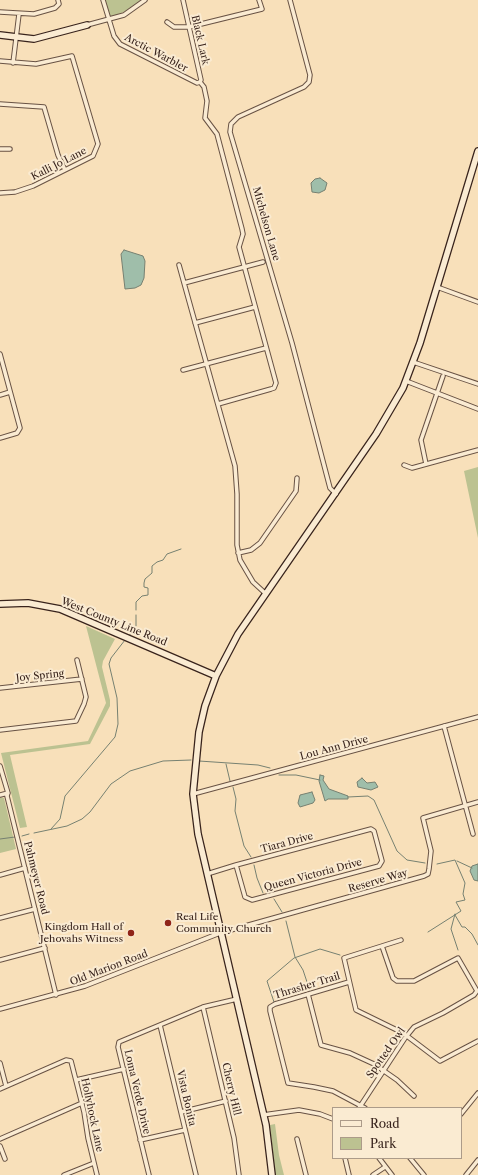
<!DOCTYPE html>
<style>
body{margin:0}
#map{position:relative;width:478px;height:1175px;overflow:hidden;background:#f8e0ba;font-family:"Libre Caslon Text",serif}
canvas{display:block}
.legend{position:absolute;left:332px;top:1107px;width:130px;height:52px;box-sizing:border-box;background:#faebd2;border:1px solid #ac9b89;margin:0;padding:5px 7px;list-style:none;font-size:12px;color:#38231c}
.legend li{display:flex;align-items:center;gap:8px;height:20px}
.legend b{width:20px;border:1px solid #ac9b89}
</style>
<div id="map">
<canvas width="478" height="1175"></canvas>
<ul class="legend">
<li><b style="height:5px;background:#faebd2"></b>Road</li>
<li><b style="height:11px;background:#bcc291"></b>Park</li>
</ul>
</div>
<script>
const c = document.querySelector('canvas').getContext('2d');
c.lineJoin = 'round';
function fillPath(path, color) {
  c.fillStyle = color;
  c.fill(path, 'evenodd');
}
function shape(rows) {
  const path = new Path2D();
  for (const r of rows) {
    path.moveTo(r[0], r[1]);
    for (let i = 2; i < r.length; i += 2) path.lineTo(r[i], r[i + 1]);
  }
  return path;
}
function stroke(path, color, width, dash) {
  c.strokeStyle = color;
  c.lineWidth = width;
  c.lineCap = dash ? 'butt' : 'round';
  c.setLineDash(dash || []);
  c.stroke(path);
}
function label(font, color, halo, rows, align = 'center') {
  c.font = font + ' "Libre Caslon Text",serif';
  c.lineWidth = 4;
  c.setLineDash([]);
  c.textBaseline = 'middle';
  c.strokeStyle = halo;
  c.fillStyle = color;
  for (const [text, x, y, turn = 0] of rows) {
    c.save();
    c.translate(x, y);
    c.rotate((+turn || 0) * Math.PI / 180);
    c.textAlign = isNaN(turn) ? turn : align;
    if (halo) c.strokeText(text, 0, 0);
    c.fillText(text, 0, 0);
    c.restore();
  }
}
fillPath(shape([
 [104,0,142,0,126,11,111,17,109,16],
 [478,467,478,538,464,471],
 [86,626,115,639,103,661,102,667,110,700,110,706,90,744,10,755,27,827,20,828,1,753,88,741,106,703],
 [0,797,4,798,16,849,0,853],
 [275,1124,279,1155,284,1175,275,1175,270,1125]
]), '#bcc291');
const water = shape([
 [320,178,327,183,325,190,319,193,312,192,311,183,315,179,320,178],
 [124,250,143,256,145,261,144,278,141,285,135,288,125,289,121,254,124,250],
 [320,775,324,776,323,780,329,789,348,796,348,799,328,799,325,801,319,781,320,775],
 [362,778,367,783,375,782,378,787,371,790,358,787,357,782,362,778],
 [312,792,315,800,313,803,300,807,298,803,300,795,312,792],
 [478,864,478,881,474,880,470,871,472,866,478,864]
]);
fillPath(water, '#9fbeaa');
stroke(water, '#768071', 1);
stroke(shape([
 [136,610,136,602,142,596,148,595,148,588,144,587,144,583,145,579,152,573,152,566,157,562,163,560,167,554,181,549],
 [129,636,136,626,136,615],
 [199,761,258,765,270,768],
 [226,764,230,781],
 [279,775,296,775,320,780],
 [233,787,236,799,235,811,244,846,251,857],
 [348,797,368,796,374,800,397,851,407,860,425,863],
 [51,829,60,819,65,796,115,737,118,724,117,698,109,664,111,658,125,640],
 [34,833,67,826,82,819,90,812,111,784,130,771,163,761,191,760],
 [22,836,29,834],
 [0,839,15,837],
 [457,861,472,868],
 [254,865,257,878,263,893],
 [274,899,282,912],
 [455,914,451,929,458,950],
 [455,915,462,927,465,927,472,934,478,945],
 [286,921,295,957,303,970,310,991],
 [428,932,461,911,456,902,465,900,463,894,465,883,455,860,437,864],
 [274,1002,267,981,294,958,320,949,340,955]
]), '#768071', 1);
const street = shape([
 [103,0,114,36,120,44,197,83,200,82,204,87,207,101,205,118,217,134,242,229,243,234,239,247,276,383,274,388,271,389,218,404],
 [183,0,201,80,200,82],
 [290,0,310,75,309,82,304,87,238,117,231,124,230,132,292,343,330,488,336,494],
 [0,12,34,14,55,8,59,4,58,0],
 [167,22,174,27,189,27,262,9,259,0],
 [87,25,124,15,145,0],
 [0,61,36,64,72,56,98,144,93,156,33,186,15,192,0,193],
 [13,63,19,14],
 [0,104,44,107,58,155,65,170],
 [0,149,10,149],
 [179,265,235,466,237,494,237,545,240,560,253,582,266,594],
 [184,283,263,262],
 [437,287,478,302],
 [195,323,255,307],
 [0,354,20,428,17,433,0,438],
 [413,362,478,384],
 [183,370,266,348],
 [406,381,478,409],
 [0,395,10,392],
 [426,464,421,440,443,376],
 [404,465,412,468,478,450],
 [238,553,251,550,260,543,296,491,297,478],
 [0,688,82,679],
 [444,726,473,834],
 [0,730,76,721,84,704,86,697,77,660],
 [0,766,8,793,7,796,56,995],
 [193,794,478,717],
 [0,795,8,793],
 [207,874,236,865,371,829,374,831,382,861,379,866,252,900,245,897,236,865],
 [0,875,25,868],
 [0,918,35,909],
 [401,940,344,958,356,1010,403,1033,440,1061,478,1041],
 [0,960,45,948],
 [349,982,275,1004,270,1007,270,1011,288,1083,314,1087,333,1091,365,1108],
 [308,994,321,1045,350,1053,374,1064,397,1080,414,1096],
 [203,1007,234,1138,239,1175],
 [0,1009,85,986,220,933,424,876,428,874,429,869,431,851,423,818,478,802],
 [160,1025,196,1175],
 [0,1063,6,1086],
 [76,1080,124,1069],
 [0,1089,66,1060,71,1061,84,1112,88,1138,97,1175],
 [359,1108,405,1038,414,1027,443,1013,474,995,477,991,458,958,414,981,397,981,393,978,382,946],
 [181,1112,226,1101],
 [461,1114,478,1093],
 [263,1115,299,1110,320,1114,333,1119],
 [0,1139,82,1103],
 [297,1139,306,1175],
 [140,1140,185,1130],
 [0,1146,5,1159],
 [345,1158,349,1175],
 [379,1158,392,1175],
 [410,1158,424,1175],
 [64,1175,94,1163],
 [149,1175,118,1047,119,1042,203,1007,237,999],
 [373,1175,385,1167],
 [466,1175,478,1160]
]);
const secondary = shape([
 [0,35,34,39,87,25],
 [0,604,28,603,60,609,216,676],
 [272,1175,266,1125,198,834,193,794,199,732,205,706,216,676,238,634,376,434,403,388,420,343,478,151]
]);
stroke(street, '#685244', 5.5);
stroke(secondary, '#38231c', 8);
stroke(street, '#faebd2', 3.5);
stroke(secondary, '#faebd2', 5.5);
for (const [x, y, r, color] of [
 [168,923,4,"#8f2418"],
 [131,933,4,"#8f2418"]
]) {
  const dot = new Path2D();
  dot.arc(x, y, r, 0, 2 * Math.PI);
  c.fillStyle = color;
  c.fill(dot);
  stroke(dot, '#faebd2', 1.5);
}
label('10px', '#38231c', '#faebd2', [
 ["Black Lark",200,40,77],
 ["Arctic Warbler",156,53,28],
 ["Kalli Jo Lane",59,164,-27],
 ["Michelson Lane",266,224,74],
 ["West County Line Road",114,622,22],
 ["Joy Spring",40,676,-6],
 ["Lou Ann Drive",334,748,-15],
 ["Tiara Drive",287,843,-15],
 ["Queen Victoria Drive",313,875,-15],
 ["Pahmeyer Road",36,878,76],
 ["Reserve Way",378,881,-16],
 ["Old Marion Road",109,968,-21],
 ["Thrasher Trail",307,986,-17],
 ["Spotted Owl",386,1053,-55],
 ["Cherry Hill",231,1089,77],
 ["Loma Verde Drive",137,1092,77],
 ["Vista Bonita",186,1098,77],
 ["Hollyhock Lane",92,1115,78]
]);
label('10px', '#38231c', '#faebd2', [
 ["Real Life",176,917],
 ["Community Church",176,929],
 ["Kingdom Hall of",123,927,"right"],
 ["Jehovahs Witness",123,939,"right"]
], 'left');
</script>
